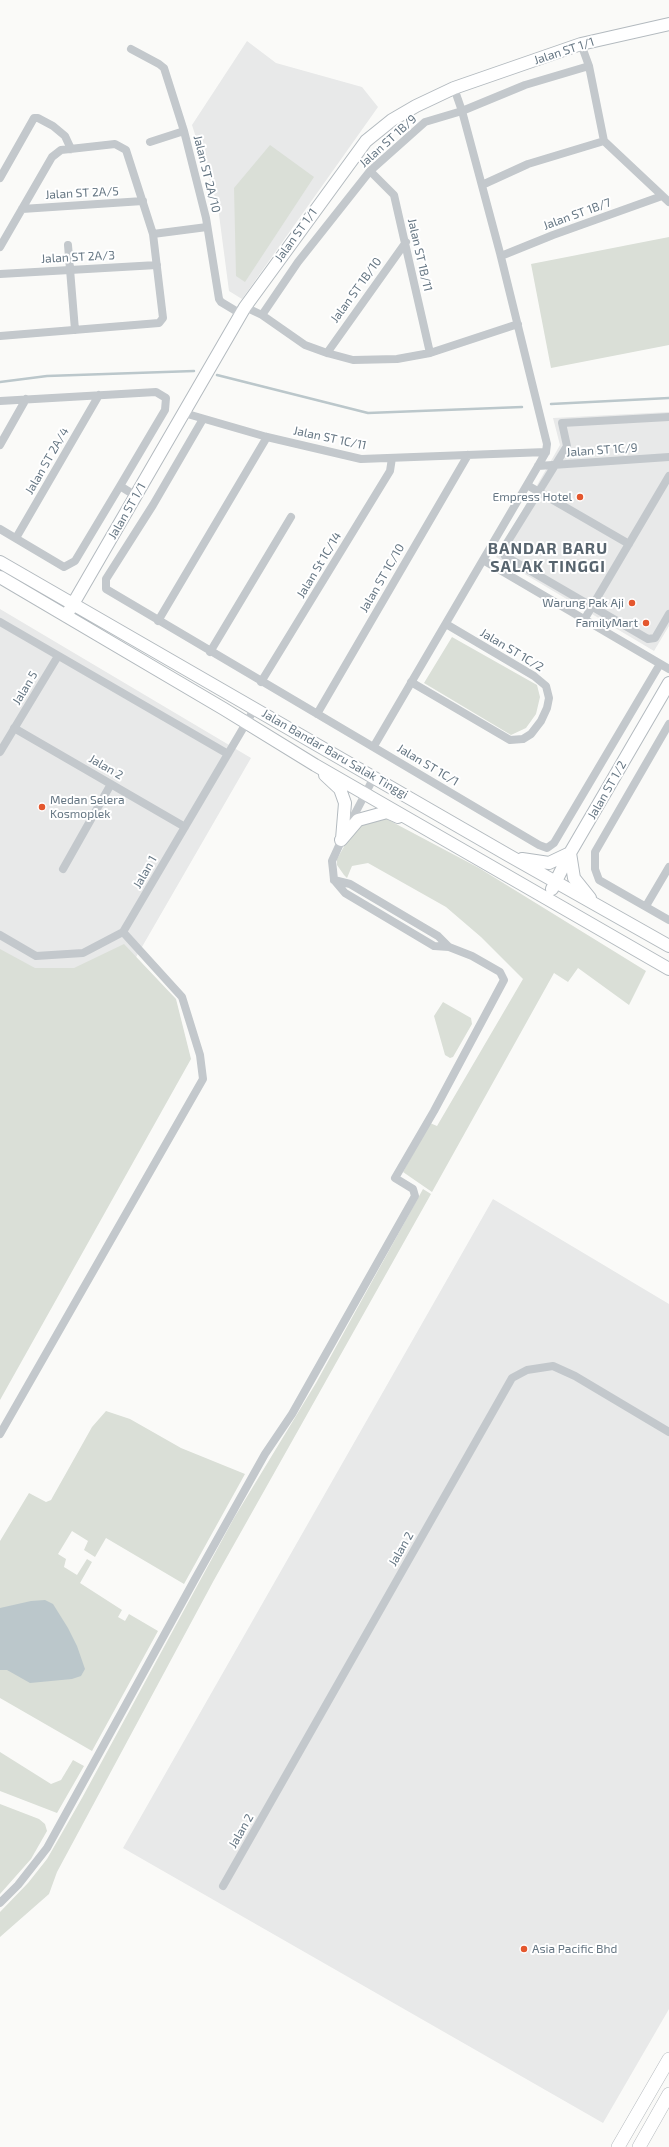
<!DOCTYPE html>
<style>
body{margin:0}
canvas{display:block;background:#fafaf8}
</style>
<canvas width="669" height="2147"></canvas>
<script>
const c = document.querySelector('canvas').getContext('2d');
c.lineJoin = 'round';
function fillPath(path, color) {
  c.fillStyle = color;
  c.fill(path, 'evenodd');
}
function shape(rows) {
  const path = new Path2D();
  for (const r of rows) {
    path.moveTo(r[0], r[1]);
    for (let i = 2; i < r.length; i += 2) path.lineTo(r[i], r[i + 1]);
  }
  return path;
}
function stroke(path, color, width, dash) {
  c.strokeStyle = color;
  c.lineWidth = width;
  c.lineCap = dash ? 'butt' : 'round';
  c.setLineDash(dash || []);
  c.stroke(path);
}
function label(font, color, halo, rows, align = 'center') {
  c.font = font + ' "Exo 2",sans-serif';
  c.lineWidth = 4;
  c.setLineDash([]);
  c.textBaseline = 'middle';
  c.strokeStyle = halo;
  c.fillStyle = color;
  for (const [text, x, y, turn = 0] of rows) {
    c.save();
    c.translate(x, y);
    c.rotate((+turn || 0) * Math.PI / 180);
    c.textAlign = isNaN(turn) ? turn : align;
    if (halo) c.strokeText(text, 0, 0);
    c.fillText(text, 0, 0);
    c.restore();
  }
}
fillPath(shape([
 [247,41,276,63,362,87,378,107,242,299,229,291,218,207,192,125],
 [669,412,669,626,654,651,496,557,560,445,553,418],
 [0,609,251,758,105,1011,0,950],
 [493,1199,669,1304,669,2009,603,2123,123,1848]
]), '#e8e9e9');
fillPath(shape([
 [270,145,314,177,245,282,236,276,234,188],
 [669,237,669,345,551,368,531,264],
 [452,637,537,685,540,697,536,714,526,728,511,735,424,683],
 [381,816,479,868,646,971,629,1005,578,968,568,982,554,973,432,1192,403,1172,430,1123,437,1126,523,979,481,937,446,907,368,863,352,866,347,878,344,875,337,865,337,859,354,829,359,823],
 [124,944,176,999,191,1059,0,1400,0,949,35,968,74,968],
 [443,1002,471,1018,472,1024,453,1057,450,1058,445,1055,434,1016],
 [423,1189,431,1194,214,1580,57,1872,49,1894,0,1937,0,1912,28,1883,47,1859,82,1798,234,1518,316,1383],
 [106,1411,130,1419,181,1448,245,1474,184,1584,106,1538,95,1557,84,1550,88,1541,72,1531,58,1554,66,1559,64,1567,77,1575,87,1559,92,1562,80,1583,122,1610,118,1617,125,1621,129,1614,158,1631,92,1751,0,1698,0,1541,29,1493,46,1502,51,1500,92,1427],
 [0,1752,51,1784,61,1780,73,1760,84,1766,57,1813,0,1791],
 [0,1804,39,1819,45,1824,47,1831,31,1859,0,1894]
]), '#dadfd7');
fillPath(shape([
 [45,1600,53,1604,68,1628,77,1646,85,1669,81,1676,72,1679,30,1683,7,1670,0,1670,0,1608,31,1601]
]), '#bbc7cb');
stroke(shape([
 [217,375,368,413,522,407],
 [0,382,47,376,194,371],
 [551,404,669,398]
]), '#bbc7cb', 2.5);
const secondary = shape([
 [0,562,508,855,669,946],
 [0,577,224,709,315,765,669,969],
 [66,616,245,307,366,141,392,120,416,106,454,88,581,44,669,24],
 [325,775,340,789,345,803,342,839],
 [341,840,358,820,387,812,398,817],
 [570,853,574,878,590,898],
 [522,859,549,863,570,853],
 [552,889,570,853,669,683]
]);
const primary = shape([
 [618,2147,669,2059],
 [639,2147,669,2094]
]);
stroke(secondary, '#b3babf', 14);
stroke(primary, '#b5babe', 14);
stroke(shape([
 [581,44,589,66,604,141,669,202],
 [131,49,159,64,164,68,184,131,206,218,219,299,221,302,241,314],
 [150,142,184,131],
 [370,171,394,195,430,353],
 [0,178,34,118,38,118,53,126,65,136,71,149],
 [482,185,528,164,604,141],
 [22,209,143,201],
 [153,234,207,227],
 [68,245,75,330],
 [0,247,52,157,61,150,115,144,126,150,153,234,163,318,159,323,0,336],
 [501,256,553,235,662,196],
 [0,274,157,265],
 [245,307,262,315,305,345,327,353,353,360,397,359,430,353,518,324],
 [262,315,298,262,370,171,425,122,462,111,525,85,589,66],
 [327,353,406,242],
 [0,401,156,392,166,398,165,410,120,486,136,496],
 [184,413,267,437,361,459,546,452],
 [669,417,562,423,567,446,505,546,504,550,505,556,648,639,655,638,669,614],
 [203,419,153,505,106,579,106,589,539,845,547,848,554,843,660,664],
 [0,445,26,399],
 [538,466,669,457],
 [527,485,629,544],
 [0,529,64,567,75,561,120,486],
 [16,538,99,395],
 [483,560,669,669],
 [584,620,669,476],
 [158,621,267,437],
 [0,622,228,754],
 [210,652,291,517],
 [261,682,390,471,392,458],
 [411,682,510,740,523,739,531,734,541,721,547,708,549,698,546,686,534,676,446,624],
 [317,714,468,455],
 [669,724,595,852,595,869,599,880,669,920],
 [14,728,185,827],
 [374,746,538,466,546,452,547,444,500,253,462,111,454,88],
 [0,752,58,656],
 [348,827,374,777],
 [63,869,111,784],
 [334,880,350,884,438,936,449,947],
 [646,906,669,867],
 [0,935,36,956,83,953,123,932,255,708],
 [0,1434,203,1079,200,1055,182,997,123,932],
 [223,1886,512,1378,527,1370,553,1366,575,1376,669,1432],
 [0,1903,18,1885,47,1848,195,1579,265,1454,292,1414,415,1196,413,1189,395,1178,434,1111,504,980,500,972,472,956,449,947,434,946,345,893,334,880,333,870,332,861,343,837]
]), '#c3c8cc', 8);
stroke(secondary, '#fff', 12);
stroke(primary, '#fff', 13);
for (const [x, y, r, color] of [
 [580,497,4,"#e4572e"],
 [632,603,4,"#e4572e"],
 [646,623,4,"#e4572e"],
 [42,807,4,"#e4572e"],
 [524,1949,4,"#e4572e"]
]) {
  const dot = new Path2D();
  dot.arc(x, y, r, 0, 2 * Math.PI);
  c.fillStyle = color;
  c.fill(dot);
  stroke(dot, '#fff', 1.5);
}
label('12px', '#657683', '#fff', [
 ["Jalan ST 1/1",564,51,-18],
 ["Jalan ST 1B/9",388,141,-42],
 ["Jalan ST 2A/10",207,174,76],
 ["Jalan ST 2A/5",82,193,-3],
 ["Jalan ST 1B/7",577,214,-20],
 ["Jalan ST 1/1",296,235,-54],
 ["Jalan ST 1B/11",420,255,77],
 ["Jalan ST 2A/3",78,257,-3],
 ["Jalan ST 1B/10",356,290,-54],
 ["Jalan ST 1C/11",330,438,12],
 ["Jalan ST 1C/9",602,450,-4],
 ["Jalan ST 2A/4",47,461,-60],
 ["Jalan ST 1/1",127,511,-60],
 ["Jalan St 1C/14",319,565,-59],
 ["Jalan ST 1C/10",382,578,-60],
 ["Jalan ST 1C/2",512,650,31],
 ["Jalan 5",25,688,-59],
 ["Jalan Bandar Baru Salak Tinggi",335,754,30],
 ["Jalan ST 1C/1",428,765,31],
 ["Jalan 2",106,767,30],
 ["Jalan ST 1/2",607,790,-60],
 ["Jalan 1",145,872,-60],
 ["Jalan 2",401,1549,-60],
 ["Jalan 2",241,1831,-60]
]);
label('12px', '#657683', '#fff', [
 ["Empress Hotel",572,497],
 ["Warung Pak Aji",624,603],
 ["FamilyMart",638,623],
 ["Medan Selera",50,800,"left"],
 ["Kosmoplek",50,814,"left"],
 ["Asia Pacific Bhd",532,1949,"left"]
], 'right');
c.letterSpacing = '1px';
label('bold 16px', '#57646e', '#fff', [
 ["BANDAR BARU",548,549],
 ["SALAK TINGGI",548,567]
]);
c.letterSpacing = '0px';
</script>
